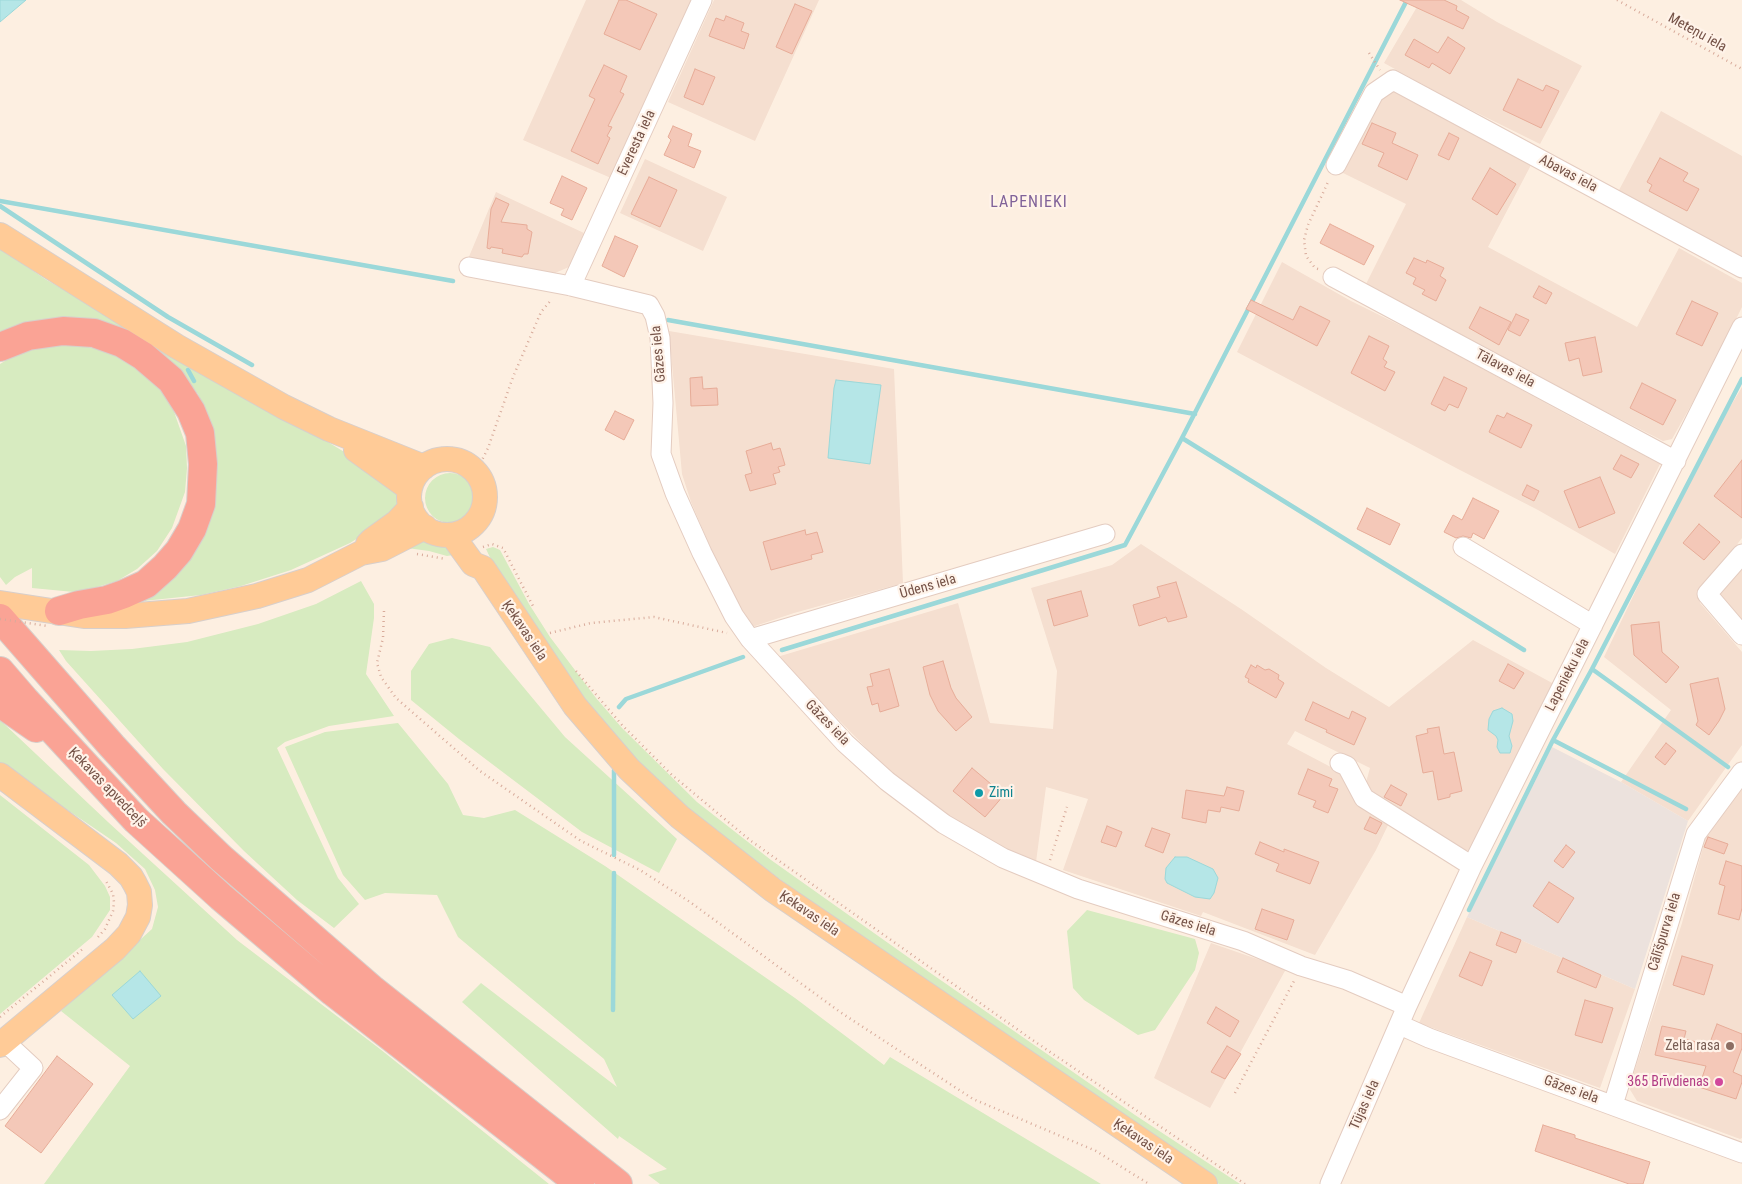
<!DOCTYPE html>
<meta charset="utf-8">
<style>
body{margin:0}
canvas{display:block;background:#fdefe1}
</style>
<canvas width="1742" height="1184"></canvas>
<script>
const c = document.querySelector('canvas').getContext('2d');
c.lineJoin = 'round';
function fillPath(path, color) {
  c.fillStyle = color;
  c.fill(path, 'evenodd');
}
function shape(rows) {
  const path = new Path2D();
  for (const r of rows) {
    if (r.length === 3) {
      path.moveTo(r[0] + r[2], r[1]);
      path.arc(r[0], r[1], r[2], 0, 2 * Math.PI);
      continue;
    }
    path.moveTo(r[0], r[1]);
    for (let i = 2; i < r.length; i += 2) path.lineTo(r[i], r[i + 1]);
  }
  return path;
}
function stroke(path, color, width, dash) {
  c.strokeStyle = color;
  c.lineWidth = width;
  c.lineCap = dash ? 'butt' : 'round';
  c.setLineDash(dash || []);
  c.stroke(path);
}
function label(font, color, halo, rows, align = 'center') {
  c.font = font + ' "Roboto Condensed",sans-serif';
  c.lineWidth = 4.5;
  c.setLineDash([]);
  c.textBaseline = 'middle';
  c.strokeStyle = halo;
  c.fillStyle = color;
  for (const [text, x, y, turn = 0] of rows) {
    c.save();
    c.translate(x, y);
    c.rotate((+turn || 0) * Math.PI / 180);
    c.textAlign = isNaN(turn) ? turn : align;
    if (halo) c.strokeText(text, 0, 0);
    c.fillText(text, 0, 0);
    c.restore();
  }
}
fillPath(shape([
 [586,0,692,0,611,178,523,140],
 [714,0,819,0,755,141,668,102],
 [1421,0,1461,0,1497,22,1582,66,1540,144,1455,102,1384,63],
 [1389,86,1531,165,1488,247,1637,327,1679,248,1742,283,1742,307,1713,366,1672,439,1663,441,1521,368,1366,284,1406,204,1341,172],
 [1661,111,1742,156,1742,259,1618,192],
 [645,159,727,197,703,251,620,213],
 [496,192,584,233,569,267,555,273,468,259],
 [1282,262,1351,301,1426,338,1584,424,1660,464,1615,554,1538,510,1458,469,1237,352],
 [669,331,894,369,903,583,794,613,752,627,720,570,691,502,682,474],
 [1742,387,1742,538,1699,593,1700,603,1742,652,1742,745,1688,821,1621,782,1671,710,1604,657,1682,494,1715,432],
 [1141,544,1241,609,1326,668,1389,707,1473,640,1554,684,1472,849,1465,851,1365,786,1370,768,1295,731,1287,744,1346,775,1390,821,1376,850,1315,955,1203,912,1201,916,1063,870,1088,799,1046,787,1036,862,1023,858,946,816,883,765,777,657,958,603,990,723,1053,729,1057,671,1031,588,1112,565],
 [1742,563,1742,625,1719,600,1722,587],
 [1742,788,1742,1138,1740,1139,1637,1101,1629,1088,1682,923,1706,837],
 [1467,917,1635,989,1600,1088,1419,1023],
 [1211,943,1286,969,1210,1108,1154,1078]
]), '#f5dfd0');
fillPath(shape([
 [1552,747,1621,782,1688,821,1635,989,1467,917]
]), '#ece2dd');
fillPath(shape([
 [0,248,45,279,323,439,377,472,392,487,399,500,396,510,385,521,350,543,291,570,241,586,201,595,143,601,142,597,215,488,217,468,215,443,207,413,198,394,185,377,157,352,0,336],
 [76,344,112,353,128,361,157,384,172,406,186,446,187,468,185,492,172,528,157,551,137,569,117,581,97,587,74,592,32,588,32,568,15,577,6,585,0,577,0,364,15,355,42,346],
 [450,498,25],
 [427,538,450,544,459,554,447,556,429,551,407,548],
 [493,547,500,550,529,604,550,637,596,698,622,728,697,802,771,860,929,972,1135,1115,1240,1184,1219,1184,1212,1180,793,889,677,801,611,737,505,589,486,549],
 [361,581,374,604,374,618,366,674,394,716,329,726,285,742,277,748,338,878,359,904,334,928,297,900,244,851,163,769,66,661,59,650,91,651,132,649,187,642,258,624,316,604],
 [452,638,490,647,565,737,677,839,659,873,582,832,459,739,411,700,411,671,429,644],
 [0,720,108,822,237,940,380,1049,549,1184,44,1184,130,1066,61,1011,152,929,158,907,155,890,145,869,116,843,0,764],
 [398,723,448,784,463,815,484,818,515,810,605,866,795,998,884,1065,890,1057,1101,1184,660,1184,648,1175,667,1169,619,1136,618,1139,462,1002,481,983,617,1087,604,1059,458,937,437,895,385,893,365,900,343,875,285,747,325,732],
 [0,795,89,865,105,886,110,897,110,910,92,937,0,1014],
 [1087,910,1195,939,1199,953,1195,970,1155,1030,1138,1035,1084,1000,1073,988,1067,931]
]), '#d7ebc0');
const water = shape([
 [0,0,26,0,0,22,0,0],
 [836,380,881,385,870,464,828,458,834,388,836,380],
 [1502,708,1512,714,1513,721,1509,736,1512,746,1510,753,1500,753,1497,747,1498,740,1496,736,1488,730,1489,719,1493,711,1502,708],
 [1175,857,1187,857,1213,869,1218,878,1214,893,1210,899,1195,897,1167,883,1165,879,1166,868,1175,857],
 [140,971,161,996,133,1019,112,995,140,971]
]);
fillPath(water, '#b5e6e7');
stroke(water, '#9bd8d9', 1);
stroke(shape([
 [1407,0,1182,438,1524,650],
 [0,201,453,281],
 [0,206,168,317,252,365],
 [668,320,1195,414],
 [188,370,194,381],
 [782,650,1125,545,1182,438],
 [1592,669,1728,767],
 [619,707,626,699,743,657],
 [1553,740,1686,809],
 [614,855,614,770],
 [1469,910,1553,740,1592,669,1742,379],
 [613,1010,614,873]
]), '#9bd8d9', 4.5);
const building = shape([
 [619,0,626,0,657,14,640,50,604,34,619,0],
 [1400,0,1444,0,1457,6,1456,10,1469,17,1463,29,1400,0],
 [795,4,812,11,792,54,776,47,795,4],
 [726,16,744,23,741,31,749,34,744,49,709,36,716,18,724,21,726,16],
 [1448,37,1465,48,1450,74,1432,63,1429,68,1405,55,1414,39,1438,53,1448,37],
 [604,65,627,76,620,92,624,94,608,126,612,127,607,136,610,138,598,164,571,151,595,99,589,96,604,65],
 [695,69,715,77,703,105,684,97,695,69],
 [1518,79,1543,91,1546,85,1559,91,1541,128,1503,110,1518,79],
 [1372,123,1396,133,1392,143,1418,155,1407,180,1378,166,1384,153,1362,144,1372,123],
 [673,126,692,134,688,146,701,151,694,168,664,155,671,140,668,137,673,126],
 [1449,133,1459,138,1449,160,1438,155,1449,133],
 [1660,158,1688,173,1683,181,1699,189,1687,211,1649,191,1652,185,1647,182,1660,158],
 [1490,168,1516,184,1497,215,1472,199,1490,168],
 [562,176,587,188,572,220,561,215,564,209,550,203,562,176],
 [649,177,677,190,660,227,631,214,649,177],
 [496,198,509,204,501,222,527,225,527,229,532,232,528,254,524,254,522,257,502,253,503,249,491,247,490,249,487,248,491,209,496,198],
 [1330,224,1374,246,1364,265,1320,243,1330,224],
 [615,236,638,246,624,277,602,266,615,236],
 [1414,258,1426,263,1427,260,1444,268,1440,276,1446,280,1436,301,1422,294,1425,290,1413,284,1416,278,1406,273,1414,258],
 [1539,286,1552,293,1546,304,1533,297,1539,286],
 [1251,300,1293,320,1300,306,1330,321,1317,346,1246,309,1251,300],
 [1692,301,1718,313,1702,346,1676,334,1692,301],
 [1480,307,1511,322,1499,345,1469,328,1480,307],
 [1516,314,1529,320,1520,336,1508,330,1516,314],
 [1369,336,1389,346,1383,359,1387,362,1384,367,1395,372,1385,391,1351,373,1369,336],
 [1595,337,1602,372,1583,376,1579,358,1569,361,1565,343,1595,337],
 [702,377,703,389,717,388,718,405,691,406,690,378,702,377],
 [1444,377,1467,388,1458,408,1449,404,1445,411,1431,404,1444,377],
 [1642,383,1676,400,1663,425,1630,408,1642,383],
 [615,411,634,420,624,440,605,430,615,411],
 [1507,413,1532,425,1521,448,1489,432,1497,415,1504,418,1507,413],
 [771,443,773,450,780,448,785,465,778,467,780,472,773,474,776,484,750,491,745,475,752,473,746,451,771,443],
 [1621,455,1639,464,1631,478,1613,469,1621,455],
 [1742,460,1742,518,1714,496,1742,460],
 [1600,477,1615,513,1579,528,1564,491,1600,477],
 [1527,485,1539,491,1534,501,1522,495,1527,485],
 [1473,498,1499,511,1484,539,1473,533,1471,538,1463,536,1456,538,1444,532,1453,515,1462,520,1473,498],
 [1367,508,1400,524,1390,545,1357,529,1367,508],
 [1699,524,1720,542,1704,560,1683,543,1699,524],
 [805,530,806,535,817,532,823,552,811,555,812,559,771,570,763,542,805,530],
 [1176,582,1187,617,1168,622,1166,617,1139,626,1133,605,1160,597,1157,587,1176,582],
 [1081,591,1088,616,1054,626,1047,600,1081,591],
 [1659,622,1662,652,1679,667,1666,683,1634,655,1631,625,1659,622],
 [943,661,951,688,956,698,972,717,956,731,938,711,930,695,923,667,943,661],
 [1508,664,1524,673,1514,689,1499,681,1508,664],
 [1251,665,1256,668,1257,665,1265,670,1269,669,1279,675,1278,679,1284,683,1276,698,1248,682,1249,679,1245,677,1251,665],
 [889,669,899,706,880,712,878,703,872,705,867,687,873,686,870,674,889,669],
 [1718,678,1725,709,1719,721,1709,735,1696,725,1698,721,1690,684,1718,678],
 [1313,702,1349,719,1352,711,1366,718,1354,745,1326,732,1327,730,1305,720,1313,702],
 [1439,727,1444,754,1454,752,1462,791,1450,794,1450,797,1438,800,1433,771,1423,773,1416,736,1428,733,1427,729,1439,727],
 [1666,743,1676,751,1665,765,1655,757,1666,743],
 [972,768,1004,795,985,817,953,791,972,768],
 [1308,769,1332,779,1329,786,1338,789,1328,813,1313,807,1316,801,1298,794,1308,769],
 [1391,785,1407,794,1401,806,1384,797,1391,785],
 [1227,787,1244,791,1239,811,1221,807,1220,812,1208,810,1206,823,1182,818,1186,790,1224,796,1227,787],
 [1370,817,1382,823,1376,834,1364,829,1370,817],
 [1107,826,1122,832,1116,847,1101,842,1107,826],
 [1152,828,1170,834,1163,853,1145,846,1152,828],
 [1708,837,1728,844,1724,854,1704,847,1708,837],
 [1260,842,1284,852,1284,849,1319,862,1310,884,1276,871,1279,864,1255,854,1260,842],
 [1566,845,1575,852,1563,868,1554,861,1566,845],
 [1726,861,1742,866,1742,908,1739,920,1718,914,1725,886,1719,884,1726,861],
 [1549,882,1574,898,1558,923,1533,906,1549,882],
 [1262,909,1294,920,1287,940,1255,929,1262,909],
 [1501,932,1521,940,1516,953,1496,945,1501,932],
 [1470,952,1492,961,1482,986,1459,976,1470,952],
 [1682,956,1713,965,1704,995,1673,985,1682,956],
 [1563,958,1601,975,1596,988,1557,972,1563,958],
 [1585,1000,1613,1008,1602,1043,1575,1035,1585,1000],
 [1216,1007,1239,1021,1230,1037,1207,1023,1216,1007],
 [1717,1024,1742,1034,1742,1048,1733,1072,1742,1076,1742,1082,1736,1099,1699,1087,1706,1066,1655,1055,1662,1026,1686,1031,1684,1039,1709,1045,1717,1024],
 [1227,1046,1241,1054,1225,1079,1211,1072,1227,1046],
 [57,1056,93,1084,41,1153,5,1126,57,1056],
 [1543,1125,1575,1135,1575,1138,1650,1162,1643,1184,1629,1184,1535,1151,1543,1125]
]);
fillPath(building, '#f4c8b8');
stroke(building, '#e7ac98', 1);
const minor = shape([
 [1336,165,1374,93,1393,80,1742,268],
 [469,267,571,286,649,305,655,316,660,338,663,403,661,454,675,493,702,553,734,616,750,639,845,743,887,781,944,824,1003,858,1078,889,1243,941,1301,966,1347,980,1407,1006],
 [1333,277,1676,461],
 [571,286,702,0],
 [1463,547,1593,625],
 [1742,554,1707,594,1742,635],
 [750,639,1105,534],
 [1340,763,1347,766,1364,798,1472,866],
 [1400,1025,1429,1038,1742,1153],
 [1613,1105,1696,834,1742,772],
 [0,1110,33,1068,4,1041],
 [1330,1184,1407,1006,1472,866,1742,327]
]);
const major = shape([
 [0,235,176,346,284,407,329,429,424,467],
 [356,450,410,489],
 [447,497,38],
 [452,535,473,564,483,568,575,706,629,769,680,817,773,890,1205,1184],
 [368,544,372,540,397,522,411,507],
 [0,603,84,616,125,616,188,611,257,596,308,580,361,553,382,549,425,527],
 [0,775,118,864,131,877,135,884,139,892,140,905,138,917,129,934,115,949,0,1045]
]);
const highway = shape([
 [0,347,28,336,63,331,94,333,122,343,143,356,171,380,191,411,200,433,203,464,201,504,192,529,179,551,165,567,146,584,124,594,107,600,79,605,59,611],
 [0,618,112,746,174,813,221,858,373,990,618,1184],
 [0,671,25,700,136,820,221,897,333,992,580,1184],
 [0,703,36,728]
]);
stroke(minor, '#e4ccc0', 21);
stroke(major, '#d8cfcb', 26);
stroke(highway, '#d8cfcb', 30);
stroke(shape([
 [1617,0,1742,69],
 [1369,53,1380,70],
 [1318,269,1315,268,1306,256,1304,240,1308,225,1329,180],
 [476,472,488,448,513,377,541,312,552,299],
 [483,547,492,544,503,548,534,608],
 [417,554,446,559],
 [384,611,383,638,377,663,381,677,396,698,480,771,581,841,640,870,690,902,840,1012,973,1099,1096,1151,1149,1184],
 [550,633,591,623,654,617,727,633],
 [576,671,622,725,672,775,751,841,1031,1039,1245,1184],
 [1050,860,1067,807],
 [98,937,105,929,113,911,114,902,113,894,106,881],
 [0,1017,84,948],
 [1235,1093,1294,981]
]), '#d8ab9b', 2.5, [1, 4]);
stroke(minor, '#fff', 19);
stroke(major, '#ffcb97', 24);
stroke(highway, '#faa395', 28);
stroke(shape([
 [0,619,48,626]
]), '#d8ab9b', 2.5, [1, 4]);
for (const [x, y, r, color] of [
 [979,793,5,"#0f9aa8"],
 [1730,1046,5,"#8d6e63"],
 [1719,1082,5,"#d1479c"]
]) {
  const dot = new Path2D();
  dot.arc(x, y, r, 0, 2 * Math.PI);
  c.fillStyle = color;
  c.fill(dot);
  stroke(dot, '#fff3e9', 2);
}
label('14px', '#755247', '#fff3e9', [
 ["Meteņu iela",1697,33,29],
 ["Everesta iela",637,143,-65],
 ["Abavas iela",1568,174,28],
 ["Gāzes iela",659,354,-95],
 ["Tālavas iela",1505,369,28],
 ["Ūdens iela",928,587,-16],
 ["Ķekavas iela",524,631,56],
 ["Lapenieku iela",1568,675,-63],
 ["Gāzes iela",827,723,46],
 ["Ķekavas apvedceļš",107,788,46],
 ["Ķekavas iela",809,914,34],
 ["Gāzes iela",1188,924,17],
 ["Cālīšpurva iela",1665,932,-73],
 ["Gāzes iela",1571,1090,20],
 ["Tūjas iela",1365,1105,-66],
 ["Ķekavas iela",1143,1142,34]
]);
label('14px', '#0d838f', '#fff3e9', [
 ["Zimi",989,793]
], 'left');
label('14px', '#785e54', '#fff3e9', [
 ["Zelta rasa",1720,1046]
], 'right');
label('14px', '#b23c85', '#fff3e9', [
 ["365 Brīvdienas",1709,1082]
], 'right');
c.letterSpacing = '1px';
label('16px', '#806299', '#fff3e9', [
 ["LAPENIEKI",1029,203]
]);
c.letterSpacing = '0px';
</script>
